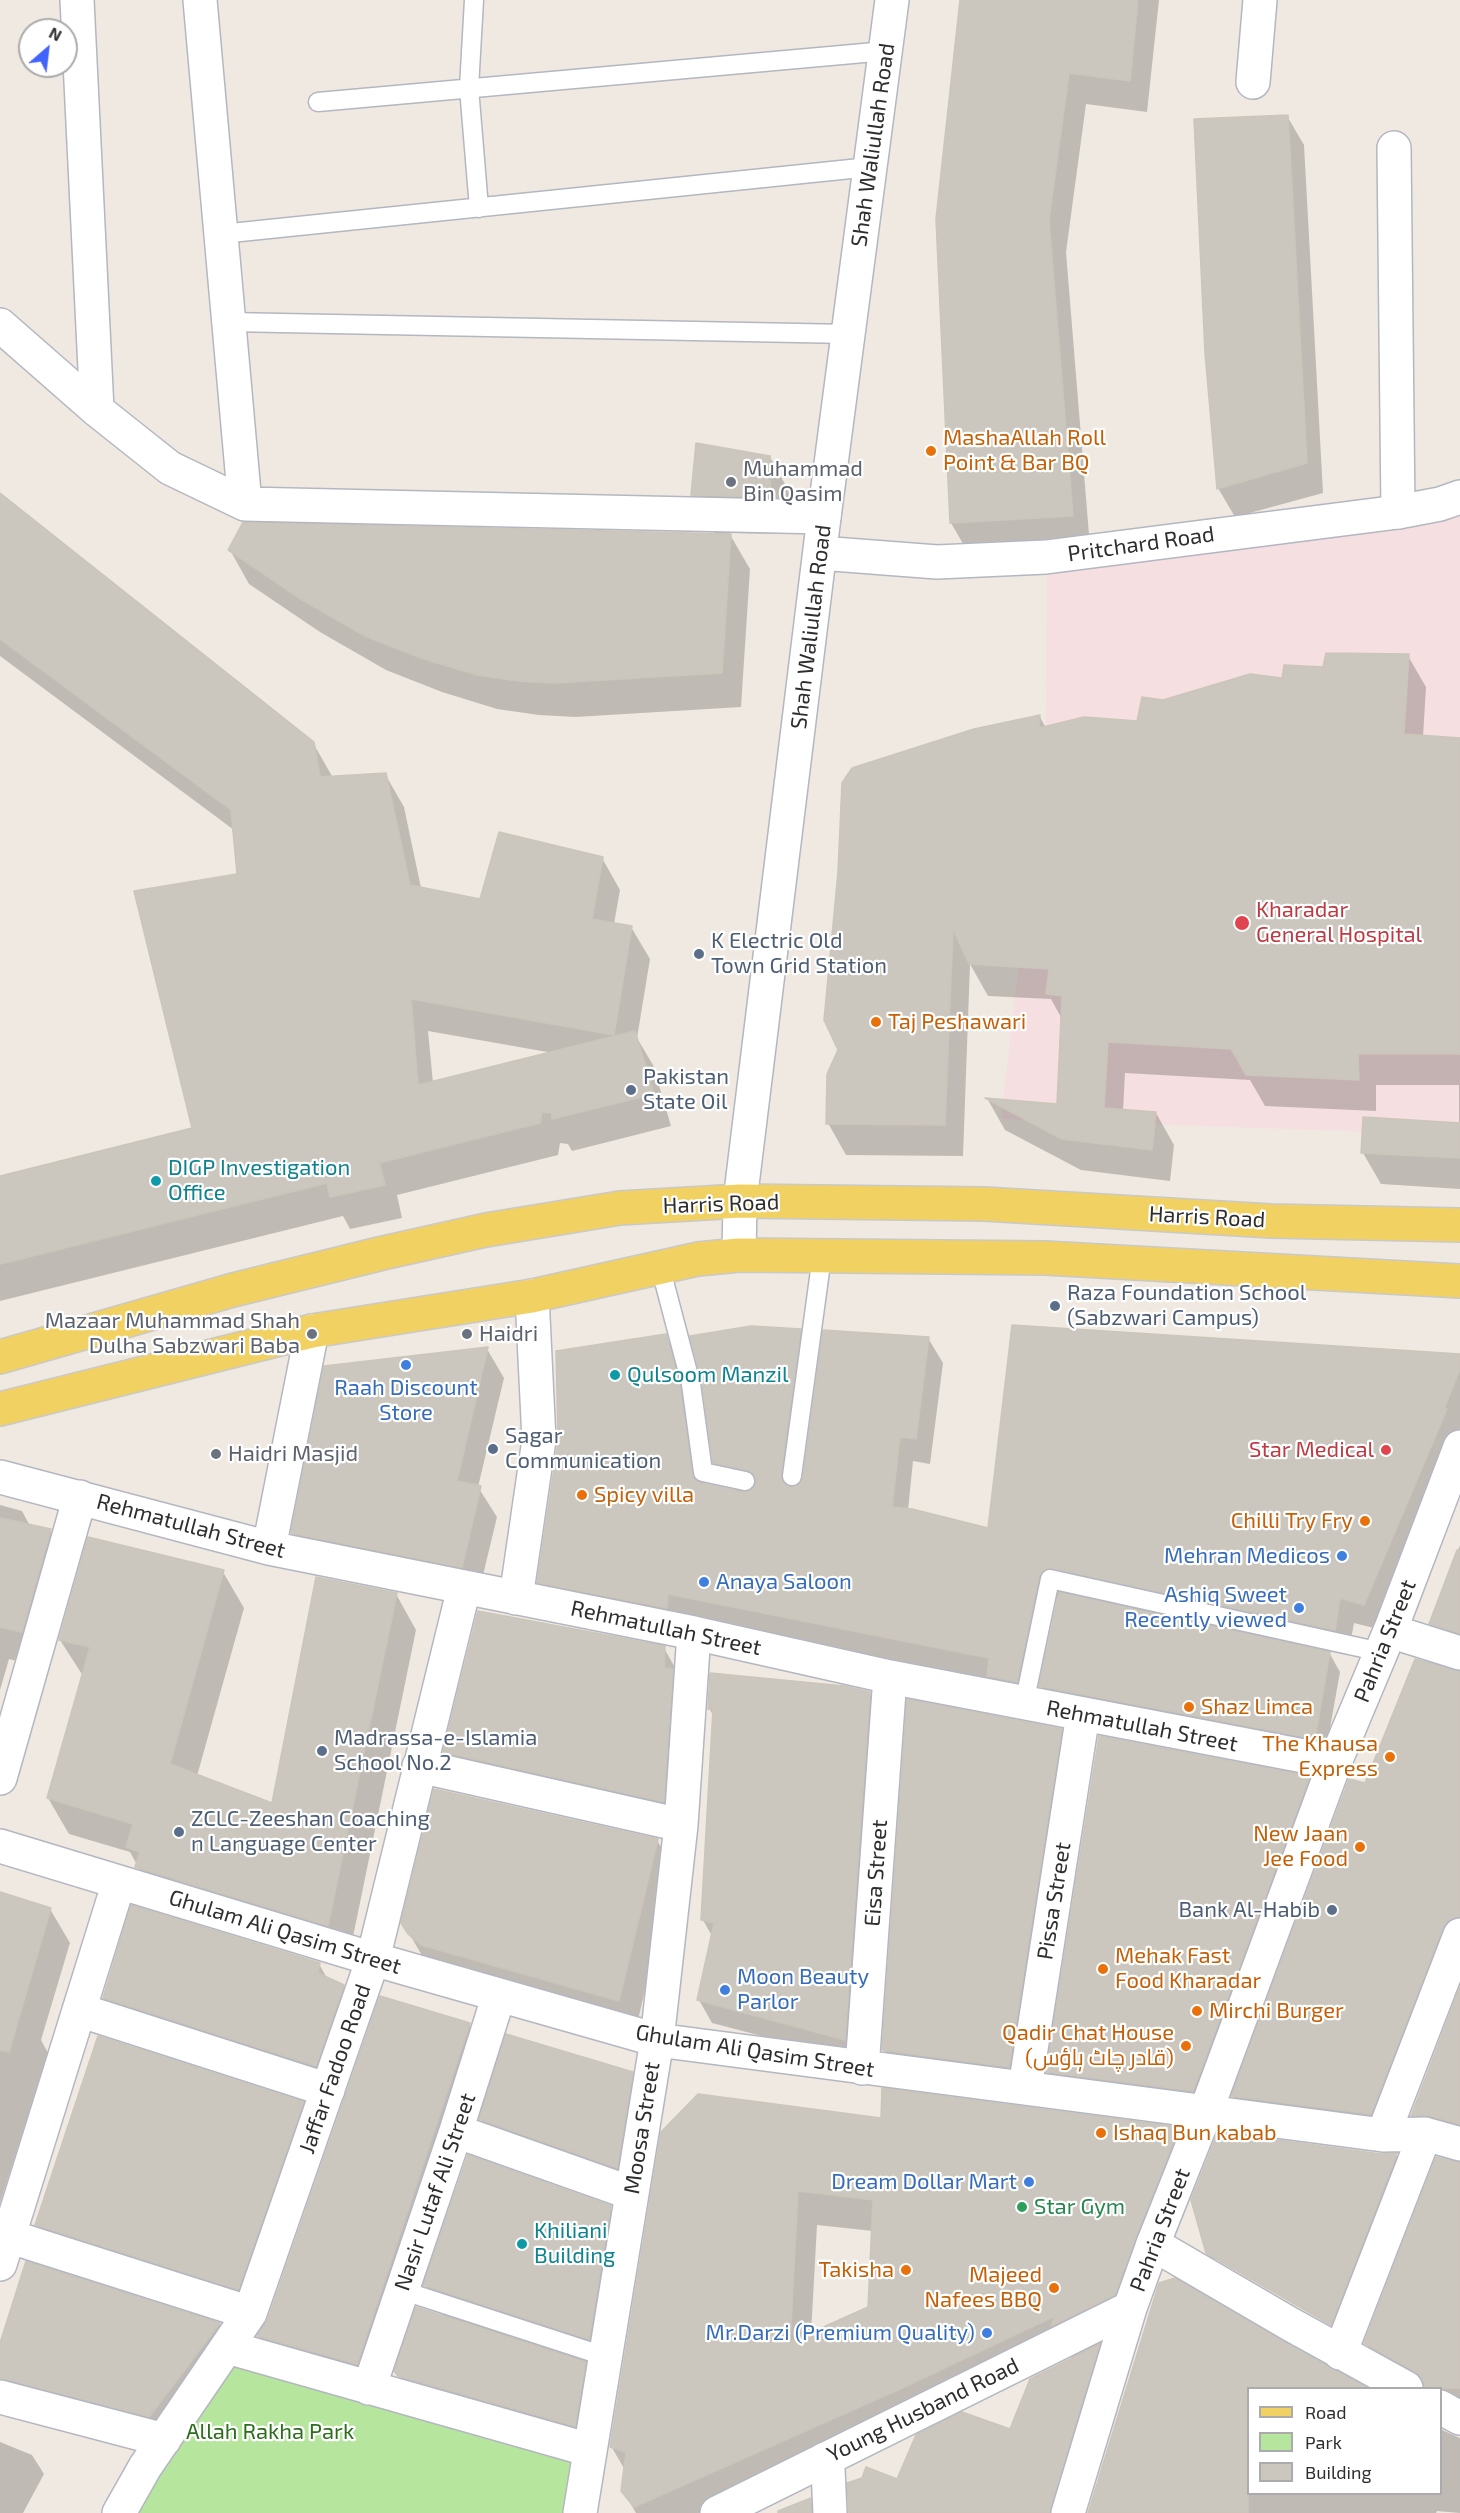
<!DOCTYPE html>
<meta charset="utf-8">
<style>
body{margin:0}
#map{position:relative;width:1460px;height:2513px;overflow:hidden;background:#efe9e1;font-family:"Exo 2",sans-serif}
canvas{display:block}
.legend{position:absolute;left:1247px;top:2387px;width:195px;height:108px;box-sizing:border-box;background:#fff;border:2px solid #ababab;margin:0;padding:8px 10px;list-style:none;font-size:18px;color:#2e2e2e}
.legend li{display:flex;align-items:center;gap:12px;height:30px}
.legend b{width:30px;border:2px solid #ababab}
.north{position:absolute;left:18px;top:18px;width:60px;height:60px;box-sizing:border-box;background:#fff;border:2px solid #ababab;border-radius:50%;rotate:28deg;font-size:16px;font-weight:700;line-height:24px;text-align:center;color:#2e2e2e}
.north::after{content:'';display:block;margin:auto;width:21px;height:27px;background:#4264fb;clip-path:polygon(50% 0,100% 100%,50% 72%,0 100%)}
</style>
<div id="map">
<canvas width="1460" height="2513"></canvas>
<ul class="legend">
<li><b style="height:8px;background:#f2d163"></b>Road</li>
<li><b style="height:16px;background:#b6e59e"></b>Park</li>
<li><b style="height:16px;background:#cbc7bf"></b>Building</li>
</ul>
<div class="north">N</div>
</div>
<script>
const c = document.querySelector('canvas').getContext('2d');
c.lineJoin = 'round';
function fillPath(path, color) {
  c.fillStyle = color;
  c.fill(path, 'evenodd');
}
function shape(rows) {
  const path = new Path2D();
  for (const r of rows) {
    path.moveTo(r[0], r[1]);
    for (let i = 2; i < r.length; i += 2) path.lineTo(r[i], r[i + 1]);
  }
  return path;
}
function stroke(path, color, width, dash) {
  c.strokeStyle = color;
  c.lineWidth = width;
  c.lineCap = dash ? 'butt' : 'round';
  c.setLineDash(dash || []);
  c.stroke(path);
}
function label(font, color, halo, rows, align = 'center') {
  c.font = font + ' "Exo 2",Cairo,sans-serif';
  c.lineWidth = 4.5;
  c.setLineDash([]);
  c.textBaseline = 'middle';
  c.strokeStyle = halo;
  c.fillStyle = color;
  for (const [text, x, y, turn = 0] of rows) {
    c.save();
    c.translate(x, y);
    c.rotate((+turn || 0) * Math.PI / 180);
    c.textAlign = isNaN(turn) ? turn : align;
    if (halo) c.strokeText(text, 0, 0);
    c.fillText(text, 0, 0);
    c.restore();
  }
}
fillPath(shape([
 [1460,497,1460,1135,1001,1119,1046,726,1047,567]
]), '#f5dfe0');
fillPath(shape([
 [235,2336,576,2446,572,2513,122,2513]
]), '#b6e59e');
fillPath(shape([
 [962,0,1159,0,1147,112,1086,104,1066,252,1090,547,969,554,951,523,938,220],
 [1287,116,1304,145,1323,493,1235,517,1218,488],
 [770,457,791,495,790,534,729,533,750,569,741,707,575,717,539,715,497,709,442,692,386,670,320,632,249,584,230,550,716,535,693,495],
 [0,495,313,743,332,776,385,774,404,807,421,888,481,900,602,858,620,890,614,924,631,927,650,959,637,1038,653,1065,671,1126,572,1151,568,1144,560,1143,558,1155,397,1195,402,1218,350,1229,343,1216,0,1301,0,1177,194,1129,238,875,234,830,0,656],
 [428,1031,553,1053,433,1083],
 [1408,656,1426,687,1423,737,1460,740,1460,1189,1381,1184,1363,1153,1459,1124,1459,1085,1376,1085,1376,1111,1265,1106,1250,1080,1125,1073,1123,1111,1156,1113,1174,1145,1170,1181,1081,1170,1005,1130,988,1100,1058,1106,1062,1019,1051,999,988,996,970,964,963,1156,846,1155,828,1123,1040,717,1046,728,1139,723,1163,701,1284,680,1324,669],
 [800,1330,814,1355,796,1487,802,1484,928,1338,943,1363,930,1464,913,1461,908,1510,990,1530,1460,1355,1460,1440,1378,1629,1354,1623,1348,1655,1288,1642,1288,1645,1330,1654,1340,1672,1325,1756,1051,1704,1041,1686,1060,1595,1053,1602,1031,1707,553,1607,539,1582,665,1335,679,1361,694,1413,705,1485,737,1492,737,1490,729,1487,715,1462],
 [487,1349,504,1378,478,1487,497,1517,478,1596,309,1562,293,1533],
 [0,1505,22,1511,30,1526,50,1530,71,1566,42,1667,9,1659,0,1690],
 [1460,1545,1460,1653,1444,1648,1430,1623],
 [223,1572,244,1608,197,1776,273,1805,396,1594,416,1630,348,1961,158,1903,130,1852,69,1834,48,1798,83,1676,60,1640],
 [664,1648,678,1673,677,1826,459,1777,445,1752],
 [1460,1672,1460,1947,1384,2138,1247,2120,1233,2096,1366,1784],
 [869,1693,882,1716,857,2061,712,2023,699,2000,712,1936,703,1920,714,1717,709,1708],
 [1061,1730,1078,1759,1025,2096,901,2080,884,2050],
 [1309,1778,1327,1810,1212,2123,1067,2104,1048,2072],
 [657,1840,673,1869,636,2029,427,1964,403,1923],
 [0,1894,50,1909,70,1943,41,2040,48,2053,0,2203],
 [319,1964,327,1978,343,1986,360,2015,332,2095,121,2027,104,1998],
 [1460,1991,1460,2144,1426,2139,1412,2115],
 [469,2024,484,2050,372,2390,274,2362,259,2336],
 [632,2074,649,2103,633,2196,498,2148,481,2119],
 [883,2090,1178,2129,1198,2163,1134,2329,1099,2346,1112,2370,1069,2513,850,2513,898,2481,1011,2431,1072,2359,1068,2353,717,2513,636,2513,623,2491,625,2470,611,2446,662,2133,882,2120],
 [817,2225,873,2231,869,2308,811,2334],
 [303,2103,319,2132,255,2318,54,2254,37,2225],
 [1380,2155,1396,2155,1413,2184,1347,2353,1224,2282,1207,2252],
 [1215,2256,1338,2328,1336,2330,1215,2260],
 [1460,2163,1460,2414,1440,2419,1440,2388,1417,2388,1380,2368,1366,2343],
 [610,2207,632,2245,586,2445,408,2391,396,2371,444,2317,425,2285],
 [27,2263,219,2324,236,2353,166,2445,0,2398,0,2348],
 [1174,2280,1366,2388,1248,2388,1248,2494,1440,2494,1440,2429,1460,2438,1460,2513,1437,2511,1436,2513,1089,2513],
 [0,2442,32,2455,44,2474,23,2513,0,2513],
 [810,2500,818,2513,779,2513]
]), '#0003');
const building = shape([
 [960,0,1138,0,1130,81,1069,73,1049,220,1073,516,950,523,936,219,960,0],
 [1288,115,1307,463,1217,489,1205,353,1194,119,1288,115],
 [696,443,770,456,770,497,691,495,696,443],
 [0,493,314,742,320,777,386,773,410,885,480,899,499,832,603,857,592,919,632,926,614,1035,411,999,418,1085,635,1031,654,1094,552,1119,552,1113,542,1112,540,1123,379,1163,385,1185,330,1197,327,1183,0,1264,0,1176,192,1128,134,891,237,874,231,810,0,639,0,493],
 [243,522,731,534,722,673,554,683,518,681,477,675,421,658,365,636,299,598,228,550,243,522],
 [1326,653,1409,654,1404,734,1460,738,1460,1054,1358,1054,1359,1080,1246,1075,1231,1049,1108,1042,1104,1108,1156,1112,1152,1150,1062,1139,985,1098,1057,1104,1062,996,1046,994,1049,969,969,964,953,929,945,1125,826,1124,827,1074,838,1050,824,1020,838,872,842,783,852,768,974,729,1040,715,1039,728,1084,717,1137,721,1142,697,1163,700,1250,674,1282,678,1284,665,1323,667,1326,653],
 [1363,1117,1460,1123,1460,1158,1361,1153,1363,1117],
 [1012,1325,1460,1354,1460,1369,1444,1409,1447,1409,1364,1605,1340,1598,1335,1630,1047,1568,1039,1577,1017,1682,987,1676,989,1658,668,1594,667,1608,537,1583,558,1442,556,1351,666,1334,680,1386,694,1479,701,1483,743,1492,749,1491,756,1484,753,1473,713,1463,702,1382,690,1336,751,1326,801,1329,781,1474,785,1484,791,1487,800,1483,803,1478,823,1330,929,1337,916,1439,900,1437,892,1507,912,1509,988,1528,1012,1325],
 [488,1347,457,1481,481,1486,462,1568,291,1533,324,1366,488,1347],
 [0,1518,51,1529,22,1632,0,1627,0,1518],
 [88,1537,224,1570,170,1764,272,1803,316,1577,397,1593,328,1926,135,1867,140,1852,126,1847,133,1824,47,1798,90,1647,59,1640,88,1537],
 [1457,1550,1460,1550,1460,1633,1429,1624,1457,1550],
 [1059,1592,1330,1652,1315,1739,1039,1686,1059,1592],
 [478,1611,665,1646,664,1668,673,1669,664,1802,443,1752,478,1611],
 [1415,1659,1460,1671,1460,1917,1449,1920,1443,1928,1371,2114,1231,2096,1349,1779,1365,1783,1415,1659],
 [710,1673,844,1686,870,1692,845,2040,697,2000,714,1923,701,1920,713,1709,708,1709,710,1673],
 [907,1699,1062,1729,1009,2067,882,2050,907,1699],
 [1099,1736,1310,1776,1193,2091,1046,2072,1099,1736],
 [434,1789,658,1839,619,2001,421,1945,408,1934,401,1923,434,1789],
 [0,1892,51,1908,9,2052,0,2050,0,1892],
 [131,1905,320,1963,318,1973,344,1985,316,2066,103,1998,131,1905],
 [1460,1987,1460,2124,1430,2116,1411,2116,1460,1987],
 [380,1996,470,2023,357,2364,257,2336,268,2319,380,1996],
 [506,2034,633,2072,617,2168,479,2119,506,2034],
 [98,2036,304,2102,238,2290,35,2225,98,2036],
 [882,2088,1179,2127,1115,2295,1051,2326,1055,2316,898,2390,634,2507,621,2491,626,2452,610,2447,661,2132,698,2094,881,2118,882,2088],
 [798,2191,873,2200,868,2307,790,2342,798,2191],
 [1218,2132,1381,2154,1397,2153,1331,2325,1206,2253,1191,2200,1218,2132],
 [468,2155,611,2206,589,2339,423,2285,468,2155],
 [1436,2157,1460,2162,1460,2388,1425,2388,1422,2379,1416,2372,1364,2343,1436,2157],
 [26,2261,220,2323,149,2417,0,2379,0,2343,26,2261],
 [1175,2278,1368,2388,1248,2388,1248,2513,1088,2513,1159,2283,1175,2278],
 [416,2307,586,2362,575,2426,398,2376,394,2371,416,2307],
 [1100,2344,1050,2513,849,2513,847,2483,862,2478,866,2467,897,2479,916,2435,962,2412,1010,2429,1030,2379,1100,2344],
 [811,2498,811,2513,778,2513,778,2511,811,2498]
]);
fillPath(building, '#cbc7bf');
stroke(building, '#cbc5ba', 1.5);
const lane = shape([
 [474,0,469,88,479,208],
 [318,102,886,51],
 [221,234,870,167],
 [229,322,849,334],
 [660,1266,691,1384,703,1472,745,1481],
 [792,1476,822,1256],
 [1024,1704,1050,1579,1381,1652],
 [401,2290,604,2356]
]);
const street = shape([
 [77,0,97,410],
 [200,0,245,504,824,517],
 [1253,82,1260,0],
 [1394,148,1398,512],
 [0,325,97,410,170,468,245,504],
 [0,1477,269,1548,694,1633,890,1677,1335,1762],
 [269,1548,312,1331],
 [516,1598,539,1440,532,1296],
 [1390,1631,1460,1653],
 [419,1766,681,1825],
 [0,1778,80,1497],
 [0,1846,373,1959,657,2040,1383,2135,1425,2134,1460,2144],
 [79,2010,328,2090],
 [862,2068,890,1677],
 [1025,2088,1083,1714],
 [456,2131,631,2193],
 [1383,2135,1460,1935],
 [8,2236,250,2313],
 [1153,2244,1290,2324,1406,2388],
 [0,2264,119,1882],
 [227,2347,590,2450],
 [1340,2353,1425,2134],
 [369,2388,456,2131,499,1995],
 [0,2397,164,2440],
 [1440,2407,1460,2418],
 [825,2459,828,2469,830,2513],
 [119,2513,145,2467,250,2313,373,1959,464,1588],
 [580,2513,657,2040,681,1825,694,1633]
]);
const secondary = shape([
 [820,553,937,562,1046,557,1398,512,1440,504,1460,497],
 [739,1255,740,1201,824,517,892,0],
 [717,2513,1130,2308],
 [1068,2513,1130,2308,1153,2244,1206,2111,1335,1762,1390,1631,1460,1447]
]);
const primary = shape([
 [0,1357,233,1290,383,1253,486,1230,620,1208,740,1201,984,1204,1271,1221,1460,1225],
 [0,1409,312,1331,532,1296,698,1259,739,1255,1045,1258,1460,1281]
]);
stroke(lane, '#b4b7c1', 21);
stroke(street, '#b4b7c1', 36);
stroke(secondary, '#b4b7c1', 36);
stroke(primary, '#c9c9c9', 36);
stroke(lane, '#fff', 18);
stroke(street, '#fff', 33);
stroke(secondary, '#fff', 33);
stroke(primary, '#f2d163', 33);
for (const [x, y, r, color] of [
 [931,451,6,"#e8710a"],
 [731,482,6,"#6b7280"],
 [1242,923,8,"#e0444e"],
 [699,954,6,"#5c6f8a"],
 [876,1022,6,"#e8710a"],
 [631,1090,6,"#5c6f8a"],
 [156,1181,6,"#0f9aa8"],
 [1055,1306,6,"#5c6f8a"],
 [312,1334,6,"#6b7280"],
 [467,1334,6,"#6b7280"],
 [406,1365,6,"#3f7fe0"],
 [615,1375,6,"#0f9aa8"],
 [493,1449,6,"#5c6f8a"],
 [1386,1450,6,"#e0444e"],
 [216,1454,6,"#6b7280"],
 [582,1495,6,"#e8710a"],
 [1365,1521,6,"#e8710a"],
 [1342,1556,6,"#3f7fe0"],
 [704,1582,6,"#3f7fe0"],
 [1299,1608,6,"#3f7fe0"],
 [1189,1707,6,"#e8710a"],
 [322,1751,6,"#5c6f8a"],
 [1390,1757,6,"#e8710a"],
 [179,1832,6,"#5c6f8a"],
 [1360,1847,6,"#e8710a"],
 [1332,1910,6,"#5c6f8a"],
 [1103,1969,6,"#e8710a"],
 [725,1990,6,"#3f7fe0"],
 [1197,2011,6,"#e8710a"],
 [1186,2046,6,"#e8710a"],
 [1101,2133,6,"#e8710a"],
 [1029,2182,6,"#3f7fe0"],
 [1022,2207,6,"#2e9e5b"],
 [522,2244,6,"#0f9aa8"],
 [906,2270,6,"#e8710a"],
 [1054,2288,6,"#e8710a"],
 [987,2333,6,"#3f7fe0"]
]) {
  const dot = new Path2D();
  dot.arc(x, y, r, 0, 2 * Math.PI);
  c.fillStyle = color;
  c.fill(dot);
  stroke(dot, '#fff', 2);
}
label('22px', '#2e2e2e', '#fff', [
 ["Shah Waliullah Road",873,145,-82],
 ["Pritchard Road",1141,544,-8],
 ["Shah Waliullah Road",811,627,-83],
 ["Harris Road",721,1204,-2],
 ["Harris Road",1207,1217,3],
 ["Rehmatullah Street",191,1526,15],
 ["Rehmatullah Street",666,1628,12],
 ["Pahria Street",1385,1641,-68],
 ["Rehmatullah Street",1142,1726,11],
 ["Eisa Street",876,1873,-86],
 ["Pissa Street",1054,1901,-81],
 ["Ghulam Ali Qasim Street",285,1932,17],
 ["Ghulam Ali Qasim Street",755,2051,9],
 ["Jaffar Fadoo Road",335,2069,-71],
 ["Moosa Street",642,2128,-81],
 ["Nasir Lutaf Ali Street",435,2192,-71],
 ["Pahria Street",1160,2230,-69],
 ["Young Husband Road",923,2410,-26]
]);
label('22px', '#c56008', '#fff', [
 ["MashaAllah Roll",943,438],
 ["Point & Bar BQ",943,463],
 ["Taj Peshawari",888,1022],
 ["Spicy villa",594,1495],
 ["Chilli Try Fry",1353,1521,"right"],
 ["Shaz Limca",1201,1707],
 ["The Khausa",1378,1744,"right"],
 ["Express",1378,1769,"right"],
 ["New Jaan",1348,1834,"right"],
 ["Jee Food",1348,1859,"right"],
 ["Mehak Fast",1115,1956],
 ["Food Kharadar",1115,1981],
 ["Mirchi Burger",1209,2011],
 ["Qadir Chat House",1174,2033,"right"],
 ["(قادر چاٹ ہاؤس)",1174,2058,"right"],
 ["Ishaq Bun kabab",1113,2133],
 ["Takisha",894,2270,"right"],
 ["Majeed",1042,2275,"right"],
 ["Nafees BBQ",1042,2300,"right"]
], 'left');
label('22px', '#5b616d', '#fff', [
 ["Muhammad",743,469],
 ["Bin Qasim",743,494],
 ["Mazaar Muhammad Shah",300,1321,"right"],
 ["Dulha Sabzwari Baba",300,1346,"right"],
 ["Haidri",479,1334],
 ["Haidri Masjid",228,1454]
], 'left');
label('22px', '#be3a42', '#fff', [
 ["Kharadar",1256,910],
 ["General Hospital",1256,935],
 ["Star Medical",1374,1450,"right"]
], 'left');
label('22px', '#4e5e75', '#fff', [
 ["K Electric Old",711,941],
 ["Town Grid Station",711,966],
 ["Pakistan",643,1077],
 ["State Oil",643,1102],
 ["Raza Foundation School",1067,1293],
 ["(Sabzwari Campus)",1067,1318],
 ["Sagar",505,1436],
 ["Communication",505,1461],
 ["Madrassa-e-Islamia",334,1738],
 ["School No.2",334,1763],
 ["ZCLC-Zeeshan Coaching",191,1819],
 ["n Language Center",191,1844],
 ["Bank Al-Habib",1320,1910,"right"]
], 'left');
label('22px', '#0d838f', '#fff', [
 ["DIGP Investigation",168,1168],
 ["Office",168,1193],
 ["Qulsoom Manzil",627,1375],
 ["Khiliani",534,2231],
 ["Building",534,2256]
], 'left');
label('22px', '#366cbe', '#fff', [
 ["Raah Discount",406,1388,"center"],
 ["Store",406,1413,"center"],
 ["Mehran Medicos",1330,1556],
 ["Anaya Saloon",716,1582,"left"],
 ["Ashiq Sweet",1287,1595],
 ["Recently viewed",1287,1620],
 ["Moon Beauty",737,1977,"left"],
 ["Parlor",737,2002,"left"],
 ["Dream Dollar Mart",1017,2182],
 ["Mr.Darzi (Premium Quality)",975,2333]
], 'right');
label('22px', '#27864d', '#fff', [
 ["Star Gym",1034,2207]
], 'left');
label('22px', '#2c6e1b', '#fff', [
 ["Allah Rakha Park",270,2432]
]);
</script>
